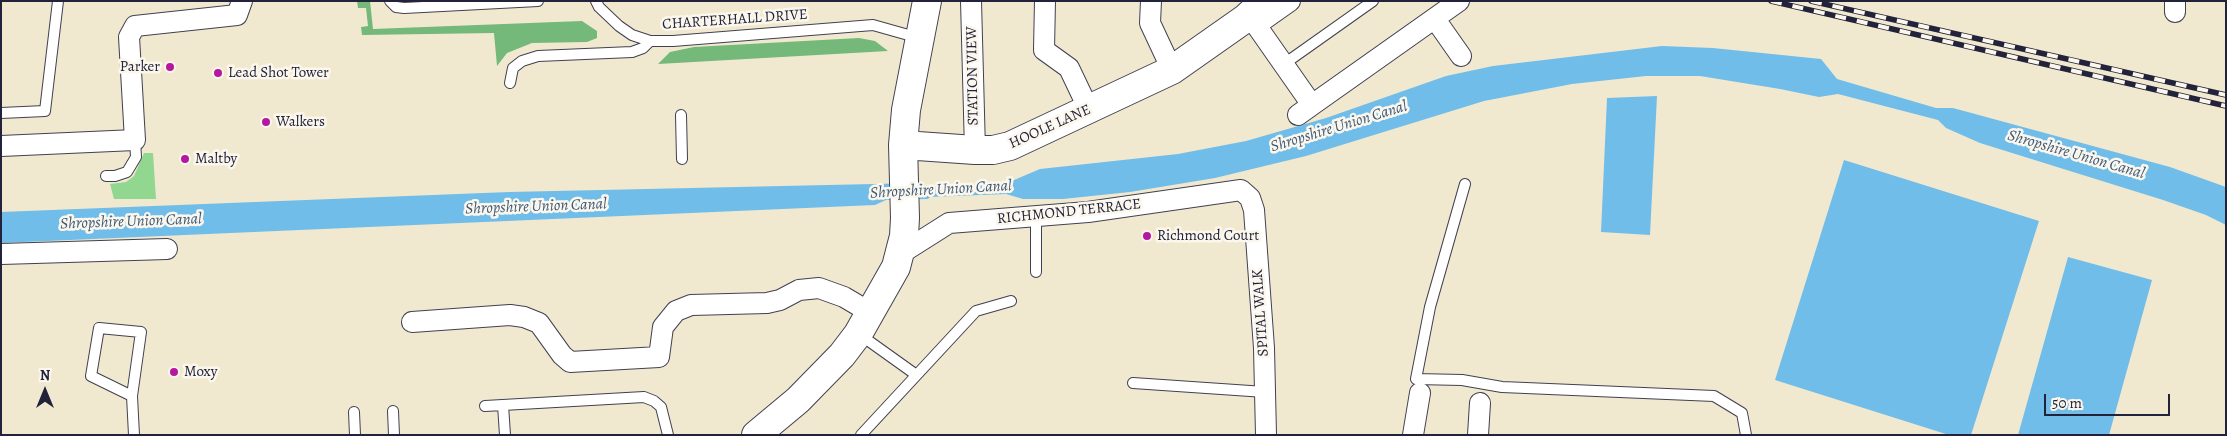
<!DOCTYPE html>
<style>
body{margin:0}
#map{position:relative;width:2227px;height:436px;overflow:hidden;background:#f1e9cf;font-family:Alegreya,serif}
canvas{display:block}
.frame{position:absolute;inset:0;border:2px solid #22223b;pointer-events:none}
.north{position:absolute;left:20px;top:366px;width:50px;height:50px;-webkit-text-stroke:4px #fbf7ec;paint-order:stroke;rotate:0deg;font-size:14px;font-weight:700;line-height:20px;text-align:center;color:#22223b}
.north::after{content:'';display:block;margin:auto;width:18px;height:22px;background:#22223b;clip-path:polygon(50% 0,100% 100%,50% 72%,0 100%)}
.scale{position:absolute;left:2044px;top:394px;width:126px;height:22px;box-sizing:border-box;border:2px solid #22223b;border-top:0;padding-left:6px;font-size:15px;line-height:18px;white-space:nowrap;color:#22223b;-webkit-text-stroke:4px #fbf7ec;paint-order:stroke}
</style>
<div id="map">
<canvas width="2227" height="436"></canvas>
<div class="frame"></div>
<div class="north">N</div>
<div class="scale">50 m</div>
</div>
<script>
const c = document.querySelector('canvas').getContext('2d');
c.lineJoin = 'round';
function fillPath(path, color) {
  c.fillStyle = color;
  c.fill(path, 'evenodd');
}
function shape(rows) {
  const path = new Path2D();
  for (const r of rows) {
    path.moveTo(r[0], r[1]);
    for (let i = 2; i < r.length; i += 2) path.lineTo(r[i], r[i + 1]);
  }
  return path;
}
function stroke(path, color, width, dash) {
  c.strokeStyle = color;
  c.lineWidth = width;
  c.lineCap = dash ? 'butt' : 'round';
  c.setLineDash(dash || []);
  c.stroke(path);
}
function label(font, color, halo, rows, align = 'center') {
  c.font = font + ' Alegreya,serif';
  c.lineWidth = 5;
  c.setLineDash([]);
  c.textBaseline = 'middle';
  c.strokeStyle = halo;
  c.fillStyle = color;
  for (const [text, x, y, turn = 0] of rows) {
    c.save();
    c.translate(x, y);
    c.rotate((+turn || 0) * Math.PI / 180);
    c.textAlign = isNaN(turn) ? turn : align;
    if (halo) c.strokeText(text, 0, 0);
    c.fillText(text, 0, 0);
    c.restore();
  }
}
fillPath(shape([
 [144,153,153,153,156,199,114,199,110,184,126,182,134,176]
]), '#91d790');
fillPath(shape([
 [357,1,370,1,373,29,582,21,597,31,597,38,587,42,532,43,507,53,497,66,494,33,362,35,361,27,368,26,366,8,358,8],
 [859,38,875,41,888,51,658,64,670,52,694,47]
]), '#74b87a');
fillPath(shape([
 [1662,46,1713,48,1821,59,1837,79,1936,108,1953,108,2170,167,2226,187,2226,225,2206,215,2163,200,1980,143,1946,128,1938,120,1838,94,1819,97,1780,89,1700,76,1646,76,1572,84,1484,101,1306,156,1215,178,1130,192,1063,199,1023,199,1006,194,930,197,928,199,886,200,875,205,1,243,1,212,509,192,919,183,930,187,1007,183,1040,169,1178,154,1246,141,1326,118,1446,76,1493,66],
 [1657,96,1650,235,1601,232,1607,98],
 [1844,160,2039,221,1971,435,1949,435,1775,380],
 [2068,257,2152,280,2109,435,2018,435]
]), '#70bdea');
const lane = shape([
 [390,1,396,7,404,8,538,1],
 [596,1,599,7,619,26,632,35,650,41,673,41,873,25,919,38],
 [1284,64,1373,1],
 [510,83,513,68,522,61,538,56,632,52,643,48,650,41],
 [1,113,45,111,58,1],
 [681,115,682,159],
 [106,176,115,176,127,172,136,157,135,140],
 [1465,184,1430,307,1416,379,1462,380,1502,387,1714,396,1742,413,1746,435],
 [1036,217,1036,272],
 [859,334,915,374],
 [1133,383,1265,392],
 [132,396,91,376,99,328,141,332,132,396,134,435],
 [503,405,505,435],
 [485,406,644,397,654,401,661,407,668,435],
 [393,411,394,435],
 [354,412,355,435],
 [861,435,976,311,1011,301]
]);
const street = shape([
 [971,1,975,150],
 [1045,1,1044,50,1069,68,1089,110],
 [1151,1,1150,23,1172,70],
 [2175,1,2175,12],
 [1246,18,1256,25,1290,1],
 [1435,19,1461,56],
 [1256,25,1312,105,1459,1],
 [1298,115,1312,105],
 [1,146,135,140,129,37,135,26,237,15,242,1],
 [1,254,167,249],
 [900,254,949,223,1088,212,1241,190,1250,198,1254,210,1264,348,1266,435],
 [412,322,510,315,524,317,539,323,562,355,570,362,659,357,663,327,676,311,691,305,767,303,780,300,799,290,819,288,844,297,871,313],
 [1413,435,1420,393],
 [1478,435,1480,403]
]);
const secondary = shape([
 [903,145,975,150,993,150,1010,146,1172,70,1246,18,1264,1],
 [756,435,798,400,842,355,858,334,896,267,904,236,905,218,903,145,906,110,927,1]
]);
stroke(lane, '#414051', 12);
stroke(street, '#414051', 22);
stroke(secondary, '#414051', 30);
stroke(lane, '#fff', 10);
stroke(street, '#fff', 20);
stroke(secondary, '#fff', 28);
const rail = shape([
 [1771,1,2226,106],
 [1811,1,2226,95]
]);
stroke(rail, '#22223b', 5.5);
stroke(rail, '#fbf7ec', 4, [11]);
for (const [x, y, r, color] of [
 [170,67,5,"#b5179e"],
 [218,73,5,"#b5179e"],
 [266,122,5,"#b5179e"],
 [185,159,5,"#b5179e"],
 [1147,236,5,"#b5179e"],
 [174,372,5,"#b5179e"]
]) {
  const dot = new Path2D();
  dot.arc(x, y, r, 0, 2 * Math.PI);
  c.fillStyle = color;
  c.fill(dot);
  stroke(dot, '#fbf7ec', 2);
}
label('15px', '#22223b', '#fbf7ec', [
 ["CHARTERHALL DRIVE",735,20,-4],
 ["STATION VIEW",973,76,-91],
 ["HOOLE LANE",1050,127,-24],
 ["RICHMOND TERRACE",1069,212,-6],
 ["SPITAL WALK",1261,313,-94]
]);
label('15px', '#22223b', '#fbf7ec', [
 ["Parker",160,67,"right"],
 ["Lead Shot Tower",228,73],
 ["Walkers",276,122],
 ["Maltby",195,159],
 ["Richmond Court",1157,236],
 ["Moxy",184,372]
], 'left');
label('italic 16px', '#3d5878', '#fbf7ec', [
 ["Shropshire Union Canal",1339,127,-17],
 ["Shropshire Union Canal",2076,155,16],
 ["Shropshire Union Canal",941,190,-3],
 ["Shropshire Union Canal",536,207,-2],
 ["Shropshire Union Canal",131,222,-2]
]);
</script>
